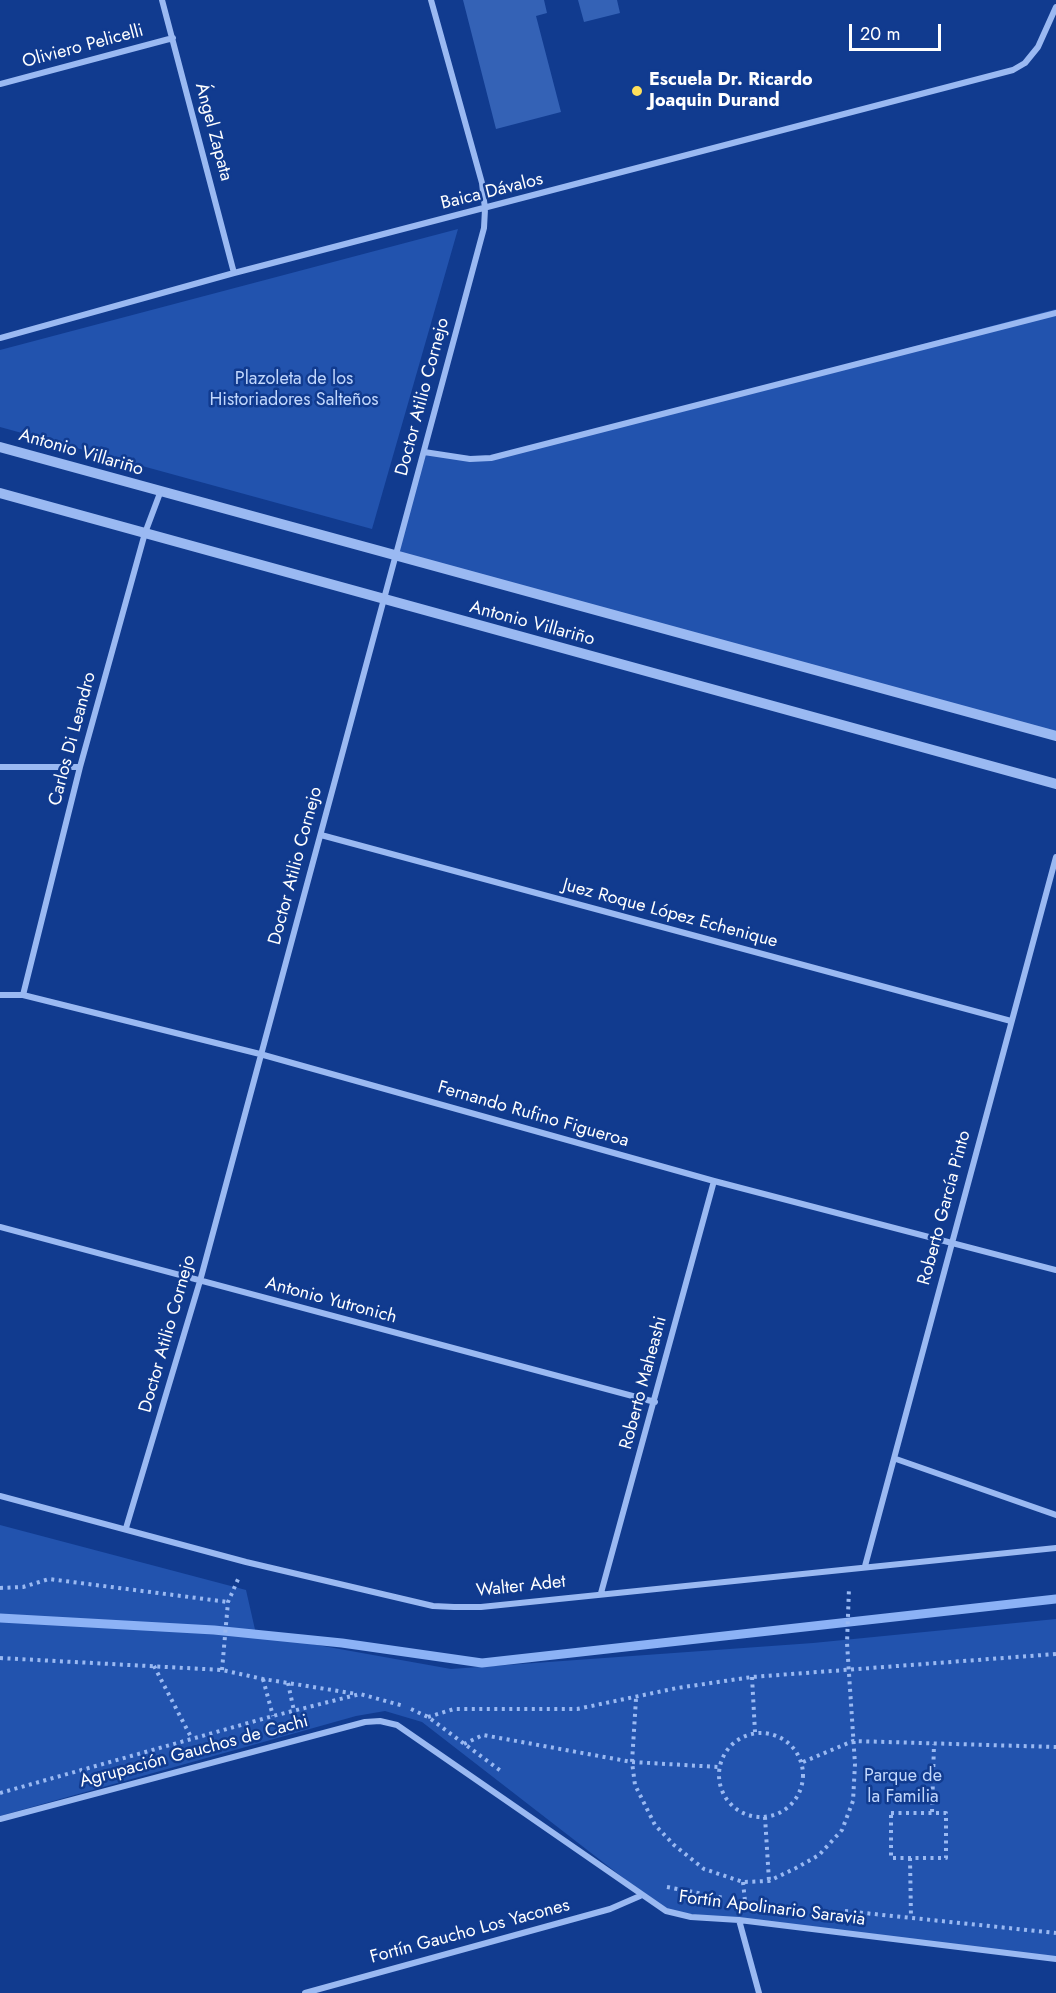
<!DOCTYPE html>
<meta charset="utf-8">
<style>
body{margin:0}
#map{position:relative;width:1056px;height:1993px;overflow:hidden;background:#113b8f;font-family:Jost,sans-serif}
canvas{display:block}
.scale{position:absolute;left:849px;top:24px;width:92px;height:27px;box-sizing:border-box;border:3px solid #fff;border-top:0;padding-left:8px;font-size:18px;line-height:21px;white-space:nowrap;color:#fff;-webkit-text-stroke:4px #113b8f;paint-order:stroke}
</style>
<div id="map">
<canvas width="1056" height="1993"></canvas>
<div class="scale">20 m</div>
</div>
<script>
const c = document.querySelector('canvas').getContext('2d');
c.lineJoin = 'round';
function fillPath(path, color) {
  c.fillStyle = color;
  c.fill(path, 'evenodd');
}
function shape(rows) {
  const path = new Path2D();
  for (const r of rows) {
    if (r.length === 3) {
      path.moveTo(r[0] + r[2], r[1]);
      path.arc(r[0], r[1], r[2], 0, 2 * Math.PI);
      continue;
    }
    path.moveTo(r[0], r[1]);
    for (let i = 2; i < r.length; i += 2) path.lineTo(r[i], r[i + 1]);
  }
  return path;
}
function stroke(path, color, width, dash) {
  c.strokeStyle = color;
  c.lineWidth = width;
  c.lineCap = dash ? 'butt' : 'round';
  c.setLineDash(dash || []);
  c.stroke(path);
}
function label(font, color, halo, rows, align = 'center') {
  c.font = font + ' Jost,sans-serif';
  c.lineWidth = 5;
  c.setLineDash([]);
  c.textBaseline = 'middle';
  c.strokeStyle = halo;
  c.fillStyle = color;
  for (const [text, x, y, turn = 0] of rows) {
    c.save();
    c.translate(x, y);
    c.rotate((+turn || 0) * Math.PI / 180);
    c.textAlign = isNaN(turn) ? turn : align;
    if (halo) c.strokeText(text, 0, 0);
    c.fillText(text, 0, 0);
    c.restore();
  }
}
fillPath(shape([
 [458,229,372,529,0,427,0,350],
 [1056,309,1056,736,397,557,424,452,491,458],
 [0,1525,246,1590,256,1634,451,1669,813,1643,1056,1619,1056,1959,666,1911,422,1722,385,1711,356,1716,0,1816]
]), '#2253ae');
stroke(shape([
 [0,1618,214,1630,342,1643,482,1663,1056,1599]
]), '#8cb2f6', 9);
fillPath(shape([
 [463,0,544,0,547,13,536,16,561,112,496,129],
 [578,0,617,0,620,13,584,22]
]), '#3462b6');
stroke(shape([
 [0,1588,23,1587,49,1579,228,1602],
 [0,1658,222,1670,263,1679,357,1694],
 [154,1666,192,1739],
 [222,1670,228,1602,239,1577],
 [752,1677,755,1732],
 [263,1679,273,1716],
 [288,1683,294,1711],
 [636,1699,632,1762,635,1785,655,1825,674,1845,704,1869,743,1882,769,1881,796,1868,819,1855,842,1830,853,1801,855,1764,847,1643,849,1588],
 [411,1709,428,1717,501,1771],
 [428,1717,454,1709,577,1709,677,1688,752,1677,1056,1654],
 [761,1775,42],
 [464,1744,483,1735,632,1762,718,1767],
 [803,1762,853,1741,1056,1747],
 [0,1793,273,1716,360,1694,404,1706],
 [932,1812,934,1744],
 [891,1813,946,1813,946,1858,891,1858,891,1813],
 [765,1817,769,1881],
 [910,1858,911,1918],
 [743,1882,745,1901],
 [667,1887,724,1898],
 [845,1911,1056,1933]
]), '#9ab9f2', 4, [3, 4.5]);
stroke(shape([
 [162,0,234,273],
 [0,84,173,38],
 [0,338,234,273,1013,70,1025,63,1038,47,1056,7],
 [424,452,470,459,491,458,1056,313],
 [0,767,80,767],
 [321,835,1011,1021],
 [0,995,23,995,260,1054,714,1181,1056,1270],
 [23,995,80,767,145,533,160,493],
 [0,1227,655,1402],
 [896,1459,1056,1515],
 [0,1496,246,1562,433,1606,454,1607,481,1607,1056,1548],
 [126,1528,200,1281,484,228,485,209,482,183,431,0],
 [865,1566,1056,857],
 [601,1593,714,1181],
 [0,1819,365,1722,380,1721,397,1725,666,1911,691,1917,739,1920,1056,1959],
 [739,1920,759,1993],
 [305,1993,610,1909,640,1896]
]), '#9ab9f2', 6);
stroke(shape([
 [0,447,1056,736],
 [0,493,1056,784]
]), '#9ab9f2', 10);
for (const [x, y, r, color] of [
 [637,91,6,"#ffe05b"]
]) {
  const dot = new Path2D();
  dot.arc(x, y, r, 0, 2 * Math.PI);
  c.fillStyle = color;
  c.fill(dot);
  stroke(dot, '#113b8f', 2);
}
label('18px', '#fff', '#113b8f', [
 ["Oliviero Pelicelli",83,47,-15],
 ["Ángel Zapata",213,132,75],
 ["Baica Dávalos",492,192,-14],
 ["Doctor Atilio Cornejo",423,397,-75],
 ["Antonio Villariño",81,453,16],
 ["Antonio Villariño",532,624,15],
 ["Carlos Di Leandro",73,739,-75],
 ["Doctor Atilio Cornejo",296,866,-75],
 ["Juez Roque López Echenique",670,914,15],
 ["Fernando Rufino Figueroa",533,1115,16],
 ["Roberto García Pinto",945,1208,-75],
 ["Antonio Yutronich",331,1301,15],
 ["Doctor Atilio Cornejo",168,1334,-74],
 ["Roberto Maheashi",644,1383,-75],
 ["Walter Adet",521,1587,-6],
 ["Agrupación Gauchos de Cachi",194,1752,-15],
 ["Fortín Apolinario Saravia",772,1909,7],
 ["Fortín Gaucho Los Yacones",470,1932,-15]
]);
label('bold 18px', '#fff', '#113b8f', [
 ["Escuela Dr. Ricardo",649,81],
 ["Joaquin Durand",649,102]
], 'left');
label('18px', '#c1d7fd', '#113b8f', [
 ["Plazoleta de los",294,380],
 ["Historiadores Salteños",294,401],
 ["Parque de",903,1777],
 ["la Familia",903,1798]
]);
</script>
